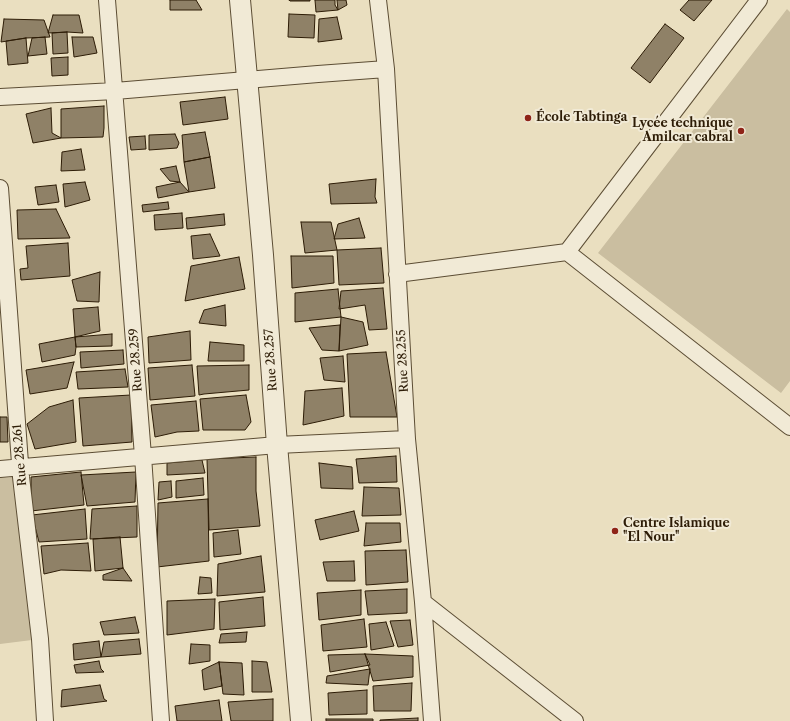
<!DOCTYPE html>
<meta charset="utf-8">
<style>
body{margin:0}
canvas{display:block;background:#eadfc0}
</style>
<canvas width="790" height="721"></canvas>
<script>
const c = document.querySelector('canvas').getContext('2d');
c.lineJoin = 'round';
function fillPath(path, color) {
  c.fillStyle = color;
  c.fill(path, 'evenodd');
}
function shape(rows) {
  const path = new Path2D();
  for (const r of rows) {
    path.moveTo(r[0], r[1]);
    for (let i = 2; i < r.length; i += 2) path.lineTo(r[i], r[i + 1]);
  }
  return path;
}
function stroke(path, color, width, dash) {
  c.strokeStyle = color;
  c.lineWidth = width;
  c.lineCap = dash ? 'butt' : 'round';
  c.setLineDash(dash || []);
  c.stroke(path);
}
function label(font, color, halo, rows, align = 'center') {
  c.font = font + ' "Libre Caslon Text",serif';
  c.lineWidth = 4;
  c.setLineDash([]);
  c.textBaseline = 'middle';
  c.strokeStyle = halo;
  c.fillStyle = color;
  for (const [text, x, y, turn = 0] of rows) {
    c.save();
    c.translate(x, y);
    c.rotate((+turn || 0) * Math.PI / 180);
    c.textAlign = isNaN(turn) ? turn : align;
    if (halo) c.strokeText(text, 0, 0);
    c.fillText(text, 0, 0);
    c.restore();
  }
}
fillPath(shape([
 [787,9,790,12,790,381,781,393,598,253],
 [21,477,40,639,0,644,0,478]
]), '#cabea0');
const building = shape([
 [170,0,196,0,202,10,170,10,170,0],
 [289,0,310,0,310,1,290,1,289,0],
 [315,0,335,0,335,5,338,10,316,12,315,0],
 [337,0,346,0,347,5,338,10,337,0],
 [689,0,712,0,694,21,680,10,689,0],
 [289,14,315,15,314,38,288,37,289,14],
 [53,15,79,15,83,33,67,32,48,33,53,15],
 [337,17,342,39,318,42,319,19,337,17],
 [4,19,44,20,50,37,26,38,1,42,4,19],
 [665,24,684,38,650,83,631,68,665,24],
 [67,32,68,53,53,54,52,33,67,32],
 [45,37,47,54,28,56,32,38,45,37],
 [72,37,93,37,97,53,74,57,72,37],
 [26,38,28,63,8,65,6,41,26,38],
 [68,57,68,75,52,76,51,58,68,57],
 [225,97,228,119,183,125,180,102,225,97],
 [104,106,104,128,103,137,61,138,61,109,104,106],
 [51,108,52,133,61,138,33,143,26,114,51,108],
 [205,132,210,157,184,162,182,135,205,132],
 [175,134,179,143,177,148,149,150,149,135,175,134],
 [145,136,146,149,131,150,129,137,145,136],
 [81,149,85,170,61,171,62,152,81,149],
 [210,157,215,188,189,192,184,162,210,157],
 [176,166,180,182,170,181,160,169,176,166],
 [376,179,375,197,377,203,331,204,329,184,376,179],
 [85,182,90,200,65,207,63,184,85,182],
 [180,182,189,192,158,198,156,187,180,182],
 [56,185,59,202,38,205,35,187,56,185],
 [168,202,169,209,143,212,142,205,168,202],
 [56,209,70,238,18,239,17,210,56,209],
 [182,213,183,228,155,230,154,215,182,213],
 [224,214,225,225,187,229,186,218,224,214],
 [359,218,365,238,334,239,338,224,359,218],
 [301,222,331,222,337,250,305,253,301,222],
 [210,234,220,256,193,259,191,236,210,234],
 [68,243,70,276,21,280,20,269,28,268,26,246,68,243],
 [381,248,384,283,339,285,337,250,381,248],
 [291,256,333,256,334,283,292,288,291,256],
 [239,257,245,289,185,301,191,266,239,257],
 [100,272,99,302,77,301,72,280,100,272],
 [383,288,387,329,369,330,365,305,339,309,341,291,383,288],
 [338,289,341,317,295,322,295,293,338,289],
 [225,305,226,326,199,323,204,310,225,305],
 [98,307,100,331,75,337,73,309,98,307],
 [341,317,363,322,368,345,339,351,341,317],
 [340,325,339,351,322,350,309,328,340,325],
 [190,331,191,360,149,363,148,337,190,331],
 [112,334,112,346,76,347,75,337,112,334],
 [75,337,76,347,75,355,42,362,39,344,75,337],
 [210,342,244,345,244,361,208,361,210,342],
 [123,350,124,364,81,368,80,352,123,350],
 [386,352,397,417,350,417,347,354,386,352],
 [343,356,345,382,324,380,320,358,343,356],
 [74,362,67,388,30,394,26,370,74,362],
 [192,365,195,396,150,400,148,368,192,365],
 [249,365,249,390,204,394,199,395,197,366,249,365],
 [125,369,128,387,78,389,76,372,125,369],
 [342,388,344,416,303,425,305,391,342,388],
 [131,395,132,442,83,446,79,398,131,395],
 [246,395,251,422,245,430,203,430,200,399,246,395],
 [73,400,76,442,35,449,27,424,49,407,73,400],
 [196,401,199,431,177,432,155,437,151,405,196,401],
 [0,417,7,417,8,442,0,442,0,417],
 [396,456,397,482,359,483,356,459,396,456],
 [256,457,256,491,260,526,209,530,207,459,256,457],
 [202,460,205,473,167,475,167,463,202,460],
 [319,463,352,467,353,489,321,488,319,463],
 [81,472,84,505,31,511,31,477,81,472],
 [136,472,135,502,87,506,81,475,136,472],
 [203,478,204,495,176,498,176,481,203,478],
 [171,481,172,497,158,500,159,482,171,481],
 [364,487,399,488,401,515,362,516,364,487],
 [208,499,209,561,157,567,158,503,208,499],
 [137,506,137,537,90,539,92,509,137,506],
 [85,509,87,539,39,542,32,515,85,509],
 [354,511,359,531,320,540,315,520,354,511],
 [366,523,400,523,401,542,364,546,366,523],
 [238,530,241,554,214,557,213,533,238,530],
 [120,537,123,568,95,571,93,539,120,537],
 [88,543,91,571,61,570,44,574,41,546,88,543],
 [406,550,408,582,366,585,365,551,406,550],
 [261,556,265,592,217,596,218,564,261,556],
 [354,561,355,581,327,581,323,562,354,561],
 [123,568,132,581,103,580,103,575,123,568],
 [200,577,211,578,212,593,198,594,200,577],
 [407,589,407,613,368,615,365,591,407,589],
 [361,590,361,615,319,620,317,593,361,590],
 [263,597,265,626,220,630,219,602,263,597],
 [215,599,214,629,167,635,167,601,215,599],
 [135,617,139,633,104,635,100,622,135,617],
 [364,619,367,647,323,651,321,625,364,619],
 [410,620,413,645,398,647,390,621,410,620],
 [386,622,394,646,371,650,369,624,386,622],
 [247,632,246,642,219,643,221,634,247,632],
 [139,639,141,654,101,657,104,642,139,639],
 [99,641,101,657,74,660,73,644,99,641],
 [191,644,210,645,210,661,189,664,191,644],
 [365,654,370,665,330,672,328,655,365,654],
 [365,654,413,656,413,677,373,681,365,654],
 [99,661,101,669,104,672,76,673,74,665,99,661],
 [252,661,267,662,272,692,252,692,252,661],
 [219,662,242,663,244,695,223,694,219,662],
 [219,662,222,686,204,690,202,670,219,662],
 [370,669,368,685,326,683,327,676,370,669],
 [412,683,411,711,374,711,373,686,412,683],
 [100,685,104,699,107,701,61,707,62,690,100,685],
 [367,690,367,714,329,715,328,693,367,690],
 [273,699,273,721,231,721,228,702,273,699],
 [219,700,222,721,177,721,175,706,219,700],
 [418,718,418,721,380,721,380,720,418,718],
 [326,719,373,719,373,721,326,721,326,719]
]);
fillPath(building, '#8f8167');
stroke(building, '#2d1c06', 1);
const minor = shape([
 [107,0,143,456,161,721],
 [378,0,386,69,407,439,423,602,432,721],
 [0,97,115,91,318,74,386,69],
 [0,188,21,477,40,639,45,721],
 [567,252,790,427],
 [397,274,567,252,759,0],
 [0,469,277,445,407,439],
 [423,602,575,721]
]);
const tertiary = shape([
 [240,0,263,255,277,445,301,721]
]);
stroke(minor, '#5c4d34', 18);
stroke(tertiary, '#5c4d34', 22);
stroke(minor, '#f1ead6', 16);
stroke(tertiary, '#f1ead6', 20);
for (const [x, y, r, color] of [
 [528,118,4,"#8f2418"],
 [741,131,4,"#8f2418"],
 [615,531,4,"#8f2418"]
]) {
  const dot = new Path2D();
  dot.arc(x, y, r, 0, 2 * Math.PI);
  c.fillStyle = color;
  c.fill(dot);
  stroke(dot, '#f1ead6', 1.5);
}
label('bold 12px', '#2d1c06', '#f1ead6', [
 ["École Tabtinga",536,118],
 ["Lycée technique",733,124,"right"],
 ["Amilcar cabral",733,138,"right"],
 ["Centre Islamique",623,524],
 ["\"El Nour\"",623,538]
], 'left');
label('12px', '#2d1c06', '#f1ead6', [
 ["Rue 28.259",136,360,-94],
 ["Rue 28.257",271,360,-94],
 ["Rue 28.255",403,361,-93],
 ["Rue 28.261",20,455,-95]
]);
</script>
